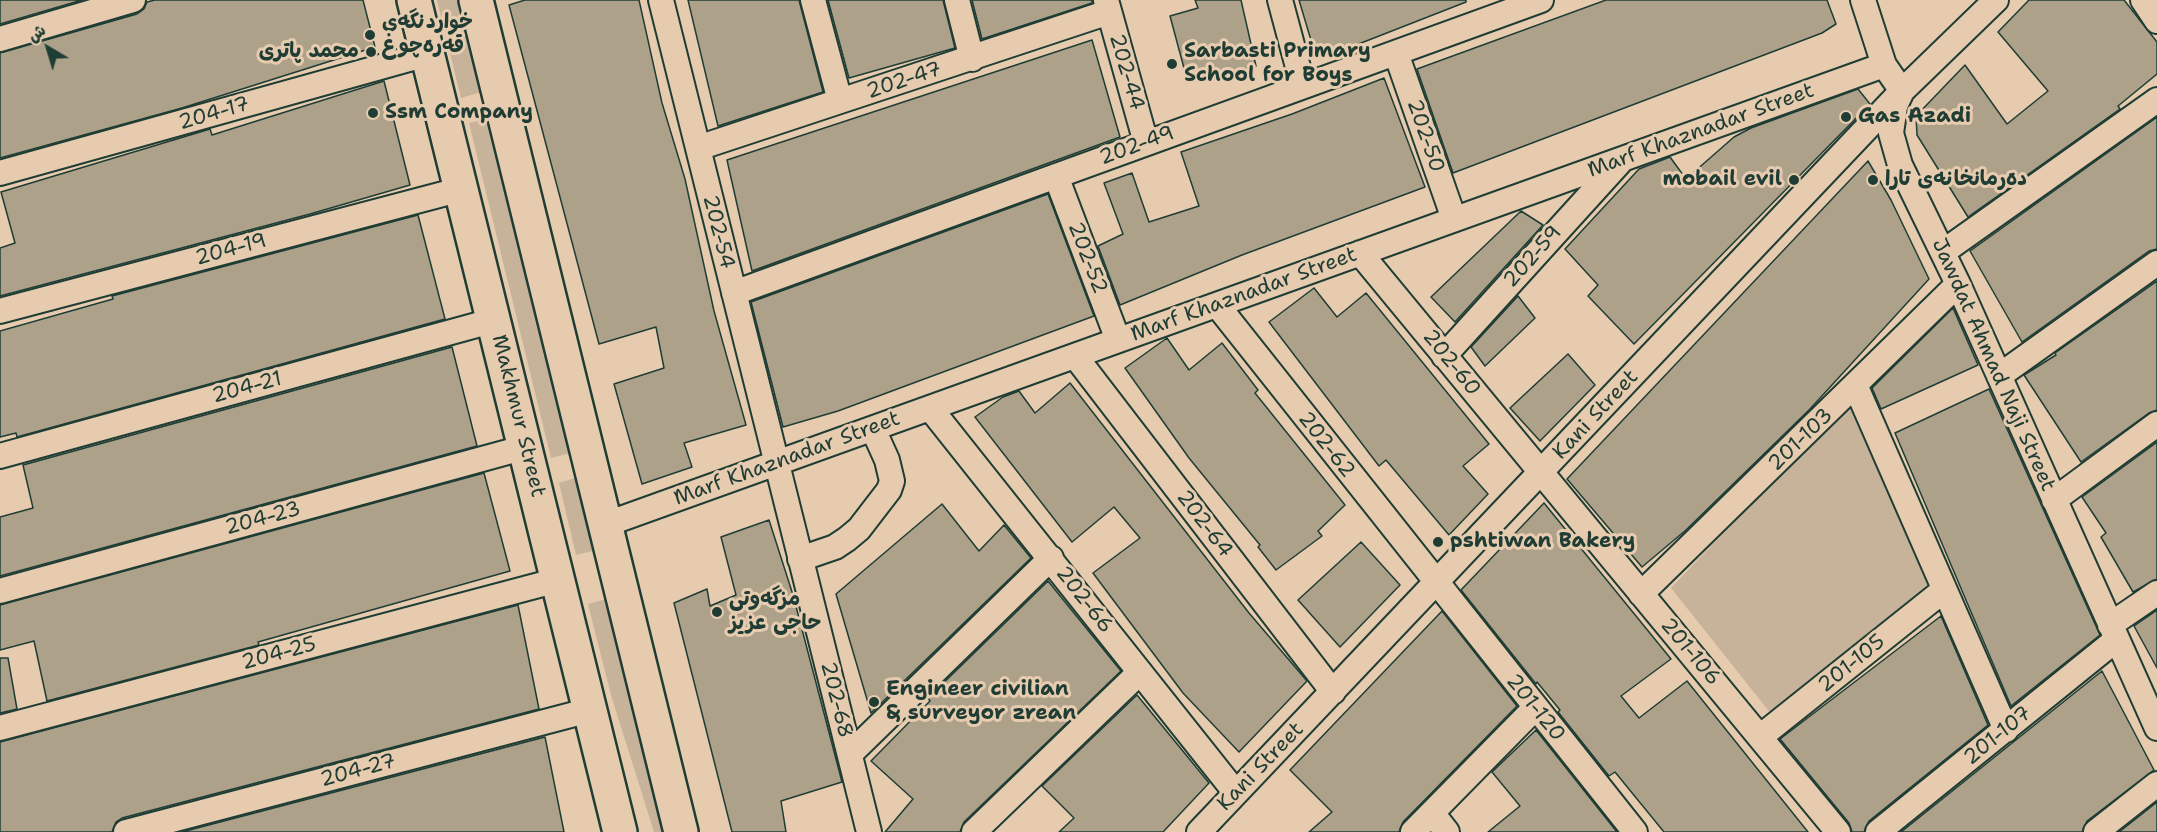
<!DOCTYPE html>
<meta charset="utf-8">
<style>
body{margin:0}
#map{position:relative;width:2157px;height:832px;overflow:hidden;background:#e7cbaf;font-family:"Shantell Sans","Playpen Sans Arabic",sans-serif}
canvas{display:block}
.north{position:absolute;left:18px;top:18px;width:60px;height:60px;-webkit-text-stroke:4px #e7cbaf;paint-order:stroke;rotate:322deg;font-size:16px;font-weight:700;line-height:24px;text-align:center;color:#1f3d34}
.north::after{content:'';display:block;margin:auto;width:21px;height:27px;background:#1f3d34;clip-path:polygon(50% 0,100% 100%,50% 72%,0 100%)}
</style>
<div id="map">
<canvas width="2157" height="832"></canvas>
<div class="north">ش</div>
</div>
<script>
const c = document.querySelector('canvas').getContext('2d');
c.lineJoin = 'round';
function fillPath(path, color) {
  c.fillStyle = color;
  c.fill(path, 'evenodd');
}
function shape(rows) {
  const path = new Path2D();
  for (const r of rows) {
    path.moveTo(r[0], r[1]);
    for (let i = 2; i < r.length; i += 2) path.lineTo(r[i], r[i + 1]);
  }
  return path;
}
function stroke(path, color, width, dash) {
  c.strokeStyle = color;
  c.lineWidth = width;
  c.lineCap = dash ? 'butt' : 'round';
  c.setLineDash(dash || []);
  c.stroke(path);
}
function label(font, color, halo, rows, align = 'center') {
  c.font = font + ' "Shantell Sans","Playpen Sans Arabic",sans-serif';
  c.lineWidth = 6;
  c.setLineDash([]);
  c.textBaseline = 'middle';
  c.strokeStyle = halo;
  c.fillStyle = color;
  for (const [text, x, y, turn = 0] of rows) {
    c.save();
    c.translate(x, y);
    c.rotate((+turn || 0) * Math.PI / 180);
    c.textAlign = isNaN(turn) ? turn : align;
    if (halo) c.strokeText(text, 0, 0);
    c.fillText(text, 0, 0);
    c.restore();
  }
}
fillPath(shape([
 [437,0,458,0,481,92,461,98],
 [487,119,571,453,551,458,469,123],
 [1849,401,1929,589,1772,715,1671,588],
 [575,478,593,551,576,555,559,483],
 [606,599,662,832,654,832,611,695,588,604]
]), '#c6b39a');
const building = shape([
 [0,0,82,0,0,24,0,0],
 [155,0,363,0,375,47,182,108,0,158,0,53,137,14,144,9,147,2,155,0],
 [525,0,639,0,662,103,685,179,714,311,746,425,684,443,692,467,642,484,614,384,664,368,656,327,599,344,509,5,525,0],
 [688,0,799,0,823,92,718,126,688,0],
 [828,0,943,0,955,48,849,78,828,0],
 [972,0,1092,0,1092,3,982,39,972,0],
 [1195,0,1241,0,1256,66,1188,83,1170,16,1198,8,1195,0],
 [1299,0,1466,0,1466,2,1356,45,1316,57,1299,0],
 [1606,0,1827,0,1836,24,1822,33,1453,173,1417,69,1606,0],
 [2029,0,2124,0,2157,42,2157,74,2118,106,2120,109,1968,217,1917,135,1916,116,1965,65,2007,124,2048,91,1998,32,2029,0],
 [1092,40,1120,137,752,271,727,160,1092,40],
 [1384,78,1425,187,1242,255,1120,305,1098,246,1123,234,1104,183,1132,173,1149,222,1199,206,1181,152,1292,114,1384,78],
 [384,81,410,185,310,214,0,296,0,248,15,243,1,192,210,129,212,135,384,81],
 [1858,89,1870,104,1634,344,1588,296,1598,285,1565,249,1639,169,1670,157,1686,179,1734,137,1751,128,1858,89],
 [2157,117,2157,249,2149,251,2022,342,1970,251,2157,117],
 [1868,161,1891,200,1929,279,1810,409,1686,530,1642,567,1567,479,1868,161],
 [1048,194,1094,316,838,411,783,427,751,302,1048,194],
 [1521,211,1543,225,1455,322,1431,297,1521,211],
 [418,215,445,319,17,437,16,433,0,437,0,331,113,299,112,296,418,215],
 [2157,281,2157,410,2149,413,2081,462,2024,375,2056,355,2055,353,2157,281],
 [1314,288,1337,317,1366,293,1489,444,1463,466,1488,494,1449,535,1386,460,1379,466,1269,322,1314,288],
 [1518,296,1535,318,1485,366,1471,347,1518,296],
 [1953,308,1978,365,1881,409,1872,388,1953,308],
 [1167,338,1189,370,1222,343,1258,390,1255,393,1345,505,1318,531,1322,536,1276,570,1258,547,1260,545,1189,458,1125,368,1167,338],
 [452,347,477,446,0,576,0,517,33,508,23,465,452,347],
 [1568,354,1595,385,1540,441,1510,408,1568,354],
 [1070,383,1249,613,1307,681,1239,752,1183,693,1093,573,1140,538,1114,507,1072,542,975,417,1003,397,1019,391,1035,413,1070,383],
 [1989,389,2100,635,2011,706,1895,433,1989,389],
 [2157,442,2157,579,2133,592,2101,537,2106,533,2082,497,2157,442],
 [484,473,510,571,258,642,259,645,47,701,34,641,0,650,0,605,484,473],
 [1544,503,1671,659,1621,696,1639,718,1687,681,1808,832,1664,832,1615,772,1609,776,1558,712,1560,710,1537,682,1536,684,1461,590,1544,503],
 [942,504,979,551,1004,525,1031,558,871,713,836,594,942,504],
 [769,520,793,595,842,782,781,801,786,832,732,832,674,603,707,589,710,606,736,595,721,537,769,520],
 [1361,542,1400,585,1340,647,1298,600,1361,542],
 [1048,581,1121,671,964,822,960,832,885,832,913,799,871,761,930,701,928,698,1048,581],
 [518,605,539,709,122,818,116,822,112,832,0,832,0,742,518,605],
 [2157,610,2157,668,2134,626,2157,610],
 [1442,611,1517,706,1403,822,1399,832,1309,832,1332,812,1290,770,1442,611],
 [1941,616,1988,725,1869,821,1864,832,1852,832,1849,823,1780,739,1941,616],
 [0,658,8,658,17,709,0,713,0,658],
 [2102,671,2154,770,2087,821,2082,832,1901,832,2102,671],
 [1137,695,1209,783,1163,832,1059,832,1074,818,1042,786,1137,695],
 [1536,730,1617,832,1488,832,1520,806,1492,772,1536,730],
 [545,737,564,832,182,832,545,737],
 [2157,802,2157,832,2119,832,2157,802]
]);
fillPath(building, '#ada18a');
stroke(building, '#1f3d34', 1.5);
const minor = shape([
 [661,0,869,832],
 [813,0,840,101],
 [957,0,972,59],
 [1106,0,1146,143],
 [1280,0,1303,86],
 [1863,0,1884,65,1902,91,1895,106,1891,133,1900,165,1958,284,2157,728],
 [2143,0,2157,21],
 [0,39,133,0],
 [1396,53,1454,219],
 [698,148,1109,12],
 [0,173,427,54],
 [1056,176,1118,340],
 [1943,252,2157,100],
 [1360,253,1838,832],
 [734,293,1541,0],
 [1217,305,1635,832],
 [0,311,462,189],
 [1075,356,1333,692],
 [1444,356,1620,162],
 [1999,376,2157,263],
 [1856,387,2006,730],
 [930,408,1236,793],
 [0,456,495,320],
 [2054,500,2157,424],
 [604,525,1884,65],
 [800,559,835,547,847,539,859,529,889,490,892,481,887,460,873,429],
 [0,591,526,447],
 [1641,594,1958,284],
 [2110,625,2157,593],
 [0,728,558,580],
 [1760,737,1944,590],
 [850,754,1051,558],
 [1432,813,1447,832],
 [126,832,590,710],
 [974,832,1140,672],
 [1199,832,1902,91,1996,0],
 [1413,832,1535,708],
 [1878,832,2117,639],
 [2096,832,2157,784]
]);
const highway = shape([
 [414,0,620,832],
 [476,0,681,832]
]);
stroke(minor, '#1f3d34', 28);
stroke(highway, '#1f3d34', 38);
stroke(minor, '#e7cbaf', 24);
stroke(highway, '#e7cbaf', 33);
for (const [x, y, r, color] of [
 [370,35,6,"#1f3d34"],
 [371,52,6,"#1f3d34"],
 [1172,64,6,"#1f3d34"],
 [373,113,6,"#1f3d34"],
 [1846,117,6,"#1f3d34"],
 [1794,180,6,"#1f3d34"],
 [1873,180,6,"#1f3d34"],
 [1438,542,6,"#1f3d34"],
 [717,612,6,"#1f3d34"],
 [874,702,6,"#1f3d34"]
]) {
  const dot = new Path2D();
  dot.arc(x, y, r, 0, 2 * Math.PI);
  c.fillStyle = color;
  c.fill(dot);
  stroke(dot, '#e7cbaf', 2);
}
label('bold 21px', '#1f3d34', '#e7cbaf', [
 ["خواردنگەی",382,23],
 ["قەرەچوغ",382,47],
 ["محمد پاتری",359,52,"right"],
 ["Sarbasti Primary",1184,52],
 ["School for Boys",1184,76],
 ["Ssm Company",385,113],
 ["Gas Azadi",1858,117],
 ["mobail evil",1782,180,"right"],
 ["دەرمانخانەی تارا",1885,180],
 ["pshtiwan Bakery",1450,542],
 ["مزگەوتی",729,600],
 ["حاجی عزیز",729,624],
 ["Engineer civilian",886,690],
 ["& surveyor zrean",886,714]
], 'left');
label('21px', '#1f3d34', '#e7cbaf', [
 ["202-44",1126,72,74],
 ["202-47",904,81,-18],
 ["204-17",214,114,-16],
 ["Marf Khaznadar Street",1701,131,-20],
 ["202-50",1425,136,71],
 ["202-49",1137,146,-20],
 ["202-54",718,232,76],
 ["204-19",231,250,-15],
 ["202-59",1533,257,-48],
 ["202-52",1087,258,69],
 ["Marf Khaznadar Street",1244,295,-20],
 ["202-60",1451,363,51],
 ["Jawdat Ahmad Naji Street",1993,365,66],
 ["204-21",247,388,-15],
 ["Kani Street",1596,415,-47],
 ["Makhmur Street",518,416,76],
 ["201-103",1801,440,-44],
 ["202-62",1326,445,52],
 ["Marf Khaznadar Street",787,459,-20],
 ["204-23",263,519,-15],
 ["202-64",1204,524,53],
 ["202-66",1084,600,52],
 ["201-106",1690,652,50],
 ["204-25",279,654,-15],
 ["201-105",1852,664,-39],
 ["202-68",836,700,76],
 ["201-120",1535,708,51],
 ["201-107",1998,736,-39],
 ["Kani Street",1261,767,-46],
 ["204-27",358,771,-15]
]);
</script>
